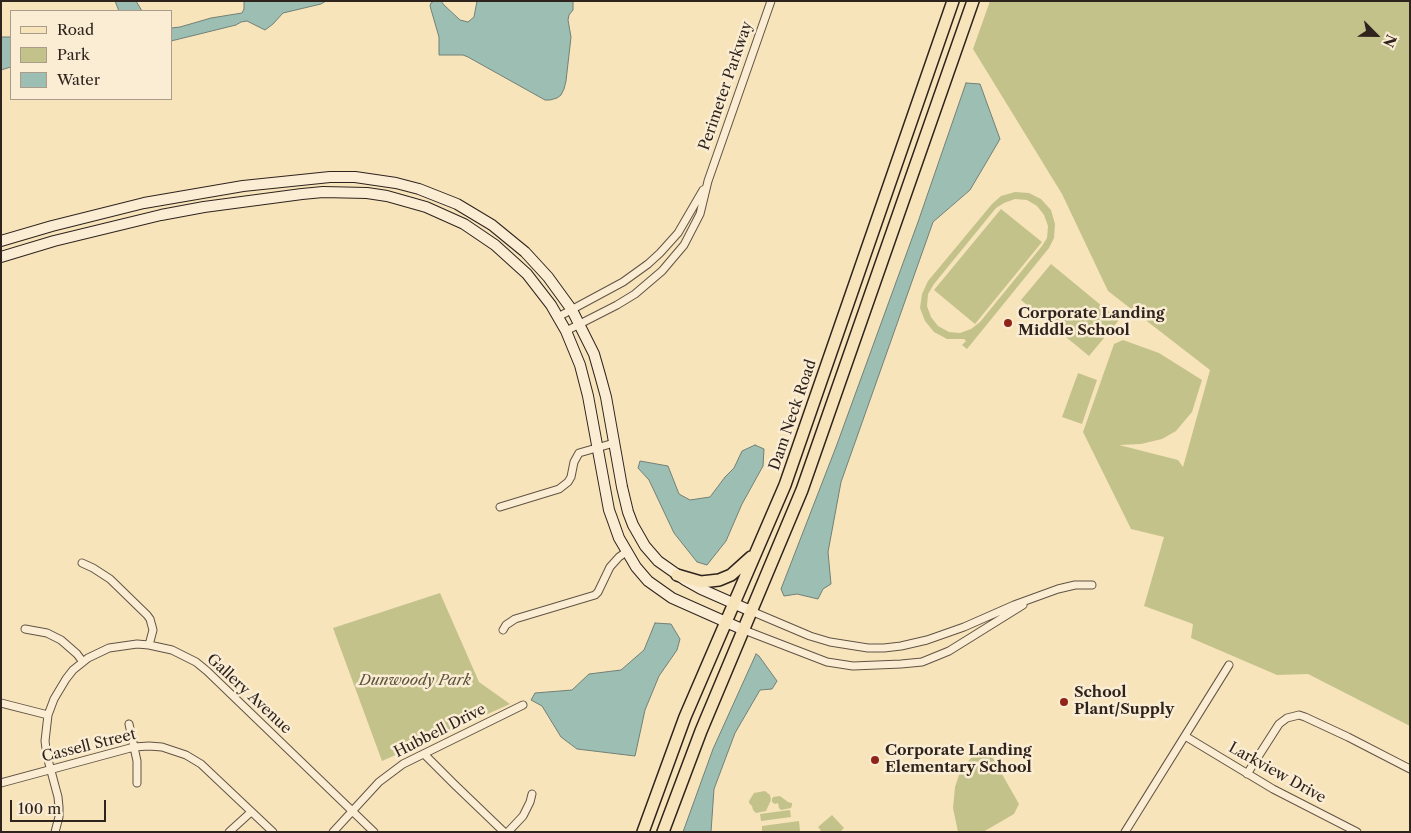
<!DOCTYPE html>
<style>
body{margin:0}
#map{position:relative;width:1411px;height:833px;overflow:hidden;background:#f7e4bb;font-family:"Libre Caslon Text",serif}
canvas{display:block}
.frame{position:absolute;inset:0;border:2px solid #2f231d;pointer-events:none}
.legend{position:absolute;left:10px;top:10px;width:162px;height:90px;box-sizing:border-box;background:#faedd3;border:1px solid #a99c8a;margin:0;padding:6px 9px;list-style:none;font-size:15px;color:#2f231d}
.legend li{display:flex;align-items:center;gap:10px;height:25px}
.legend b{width:25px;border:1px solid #a99c8a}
.north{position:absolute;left:1351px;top:10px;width:50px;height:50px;-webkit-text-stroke:4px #faedd3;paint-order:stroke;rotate:113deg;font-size:14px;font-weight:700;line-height:20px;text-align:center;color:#2f231d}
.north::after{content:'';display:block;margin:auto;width:18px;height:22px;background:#2f231d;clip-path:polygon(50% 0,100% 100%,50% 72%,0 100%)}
.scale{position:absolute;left:10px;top:800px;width:96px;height:22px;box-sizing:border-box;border:2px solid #2f231d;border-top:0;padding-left:6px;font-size:15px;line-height:18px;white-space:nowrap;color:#2f231d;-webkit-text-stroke:4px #faedd3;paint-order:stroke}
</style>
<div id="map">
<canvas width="1411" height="833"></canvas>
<div class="frame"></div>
<ul class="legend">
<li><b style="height:6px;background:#f7e4bb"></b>Road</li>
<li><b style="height:14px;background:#c4c28b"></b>Park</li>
<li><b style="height:14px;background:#9dbeb3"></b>Water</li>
</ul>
<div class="north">N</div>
<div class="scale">100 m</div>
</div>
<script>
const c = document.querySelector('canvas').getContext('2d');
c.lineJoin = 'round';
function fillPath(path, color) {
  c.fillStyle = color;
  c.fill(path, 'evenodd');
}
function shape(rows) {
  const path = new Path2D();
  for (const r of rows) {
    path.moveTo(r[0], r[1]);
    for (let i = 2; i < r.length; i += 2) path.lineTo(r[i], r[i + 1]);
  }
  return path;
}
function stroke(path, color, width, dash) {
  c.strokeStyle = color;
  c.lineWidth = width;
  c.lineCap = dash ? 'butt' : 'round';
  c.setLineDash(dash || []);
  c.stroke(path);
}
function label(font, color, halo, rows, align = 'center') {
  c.font = font + ' "Libre Caslon Text",serif';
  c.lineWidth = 5;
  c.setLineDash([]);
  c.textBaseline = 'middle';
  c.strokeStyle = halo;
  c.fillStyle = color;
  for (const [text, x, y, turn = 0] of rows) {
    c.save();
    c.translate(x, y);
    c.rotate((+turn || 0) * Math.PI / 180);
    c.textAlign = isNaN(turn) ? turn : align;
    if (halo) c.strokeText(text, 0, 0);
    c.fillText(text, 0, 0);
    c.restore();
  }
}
fillPath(shape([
 [990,1,1410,1,1410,726,1308,674,1277,675,1191,638,1193,624,1144,606,1164,537,1131,529,1083,432,1114,344,1123,340,1159,353,1202,380,1192,412,1176,431,1162,439,1141,444,1119,445,1178,460,1183,467,1210,370,1108,291,1062,194,973,49],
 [1015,192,1029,193,1041,199,1051,210,1055,224,1054,238,1049,248,967,349,962,345,966,341,964,339,947,339,934,332,925,321,920,308,922,294,928,281,992,204,1001,196],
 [1015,199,1027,200,1037,206,1044,215,1048,226,1047,238,1042,246,980,322,971,329,960,333,949,332,938,326,931,317,927,306,928,294,934,284,996,208,1004,203],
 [1001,209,1042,242,975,324,934,290],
 [1051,264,1119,320,1089,356,1021,300],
 [1078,373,1097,380,1082,424,1062,417],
 [440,593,479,682,510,704,382,761,333,628],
 [986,746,1019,804,1014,814,983,832,958,832,953,808,955,787,960,772,970,759],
 [765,791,770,795,771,800,766,811,756,813,753,810,752,806,749,803,749,801,754,793],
 [780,796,788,802,792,803,792,805,791,808,781,810,779,808,778,803,775,804,772,802,772,799,773,797],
 [790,810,791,817,761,821,760,814],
 [832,815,844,828,840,832,822,832,818,827],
 [799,821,800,831,762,832,762,826]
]), '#c4c28b');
const water = shape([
 [115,1,136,1,142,11,119,11,115,1],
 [244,1,326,1,321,4,283,13,273,24,265,30,247,21,241,22,236,25,171,41,171,28,180,27,211,18,242,13,244,9,244,1],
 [434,1,441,1,444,5,460,20,468,22,474,17,477,1,573,1,573,10,569,15,568,20,571,37,566,81,564,89,561,95,557,98,550,100,545,100,468,57,463,55,439,55,439,37,430,6,431,3,434,1],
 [1,37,11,37,11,67,1,70,1,37],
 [966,83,980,84,1000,139,970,190,933,222,841,482,828,552,831,584,823,589,818,599,797,594,784,596,781,589,836,447,918,222,966,83],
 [755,445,764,449,763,466,742,504,726,541,707,565,697,562,674,533,649,480,638,468,640,461,668,466,679,494,690,500,710,497,725,477,734,468,742,451,755,445],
 [655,623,671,624,680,639,677,650,659,676,645,710,635,756,577,749,561,737,542,706,531,700,535,693,572,690,589,674,621,670,644,650,655,623],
 [756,654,759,656,777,681,772,689,760,690,735,733,714,789,711,832,683,832,713,749,756,654]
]);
fillPath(water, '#9dbeb3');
stroke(water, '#718077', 1);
const street = shape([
 [558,317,623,282,648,264,660,253,678,233,703,190],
 [566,331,617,305,635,294,662,271,684,245,700,214,708,181,771,1],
 [500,507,559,489,568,482,571,477,574,462,579,453,614,443],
 [82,563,93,568,110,579,147,615,150,619,153,630,149,645],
 [751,611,810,636,830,642,868,648,884,648,901,646,927,640,964,627,1014,605,1058,589,1075,585,1092,585],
 [25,629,47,633,61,640,77,654,83,662],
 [503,630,506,625,515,619,595,595,598,592,610,567,619,557,626,552],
 [744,630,827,662,853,666,901,664,922,662,949,651,1023,605],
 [1,703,48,715],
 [129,724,137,761,137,783],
 [1185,736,1273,789,1357,832],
 [424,754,454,784,504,832],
 [1247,774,1279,724,1287,718,1299,715,1305,717,1348,737,1410,769],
 [1,783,134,747,149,746,162,747,186,755,201,764,273,832],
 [55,832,59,817,59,807,58,797,47,756,45,741,48,715,54,699,66,679,73,670,88,658,109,648,137,644,149,645,172,650,196,662,207,671,374,832],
 [229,832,251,812],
 [333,832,379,782,403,764,523,705],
 [508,832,523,816,530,802,532,794],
 [1125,832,1229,665]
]);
const secondary = shape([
 [1,241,52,226,144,203,243,186,330,177,355,177,396,183,419,189,457,204,492,225,525,252,548,277,572,310,594,354,600,375,606,397,622,487,628,512,633,525,645,546,658,561,685,580,701,589,751,611],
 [1,257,54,241,161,215,204,207,302,194,323,192,367,193,387,196,426,207,464,224,495,245,527,274,551,305,566,331,580,365,588,396,609,510,613,521,619,538,636,567,648,581,672,598,744,630]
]);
const primary = shape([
 [677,575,701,582,719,580,731,575,751,557],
 [643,832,685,717,785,485,953,1],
 [663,832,701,731,802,490,973,1]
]);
stroke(street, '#615344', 9);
stroke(secondary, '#2f231d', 12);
stroke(primary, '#2f231d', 14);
stroke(street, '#faedd3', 7);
stroke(secondary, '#faedd3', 10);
stroke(primary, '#f7e4bb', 11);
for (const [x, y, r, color] of [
 [1008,323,5,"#8f2418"],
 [1064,702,5,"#8f2418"],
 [875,760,5,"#8f2418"]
]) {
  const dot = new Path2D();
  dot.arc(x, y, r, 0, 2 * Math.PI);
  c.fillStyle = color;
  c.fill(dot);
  stroke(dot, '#faedd3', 2);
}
label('15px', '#2f231d', '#faedd3', [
 ["Perimeter Parkway",726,86,-71],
 ["Dam Neck Road",793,415,-71],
 ["Gallery Avenue",249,694,43],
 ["Hubbell Drive",440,731,-27],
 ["Cassell Street",89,746,-14],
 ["Larkview Drive",1277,773,29]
]);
label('bold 15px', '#2f231d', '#faedd3', [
 ["Corporate Landing",1018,314],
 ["Middle School",1018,331],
 ["School",1074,693],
 ["Plant/Supply",1074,710],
 ["Corporate Landing",885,751],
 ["Elementary School",885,768]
], 'left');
label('italic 15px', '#5c533e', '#faedd3', [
 ["Dunwoody Park",415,681]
]);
</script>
